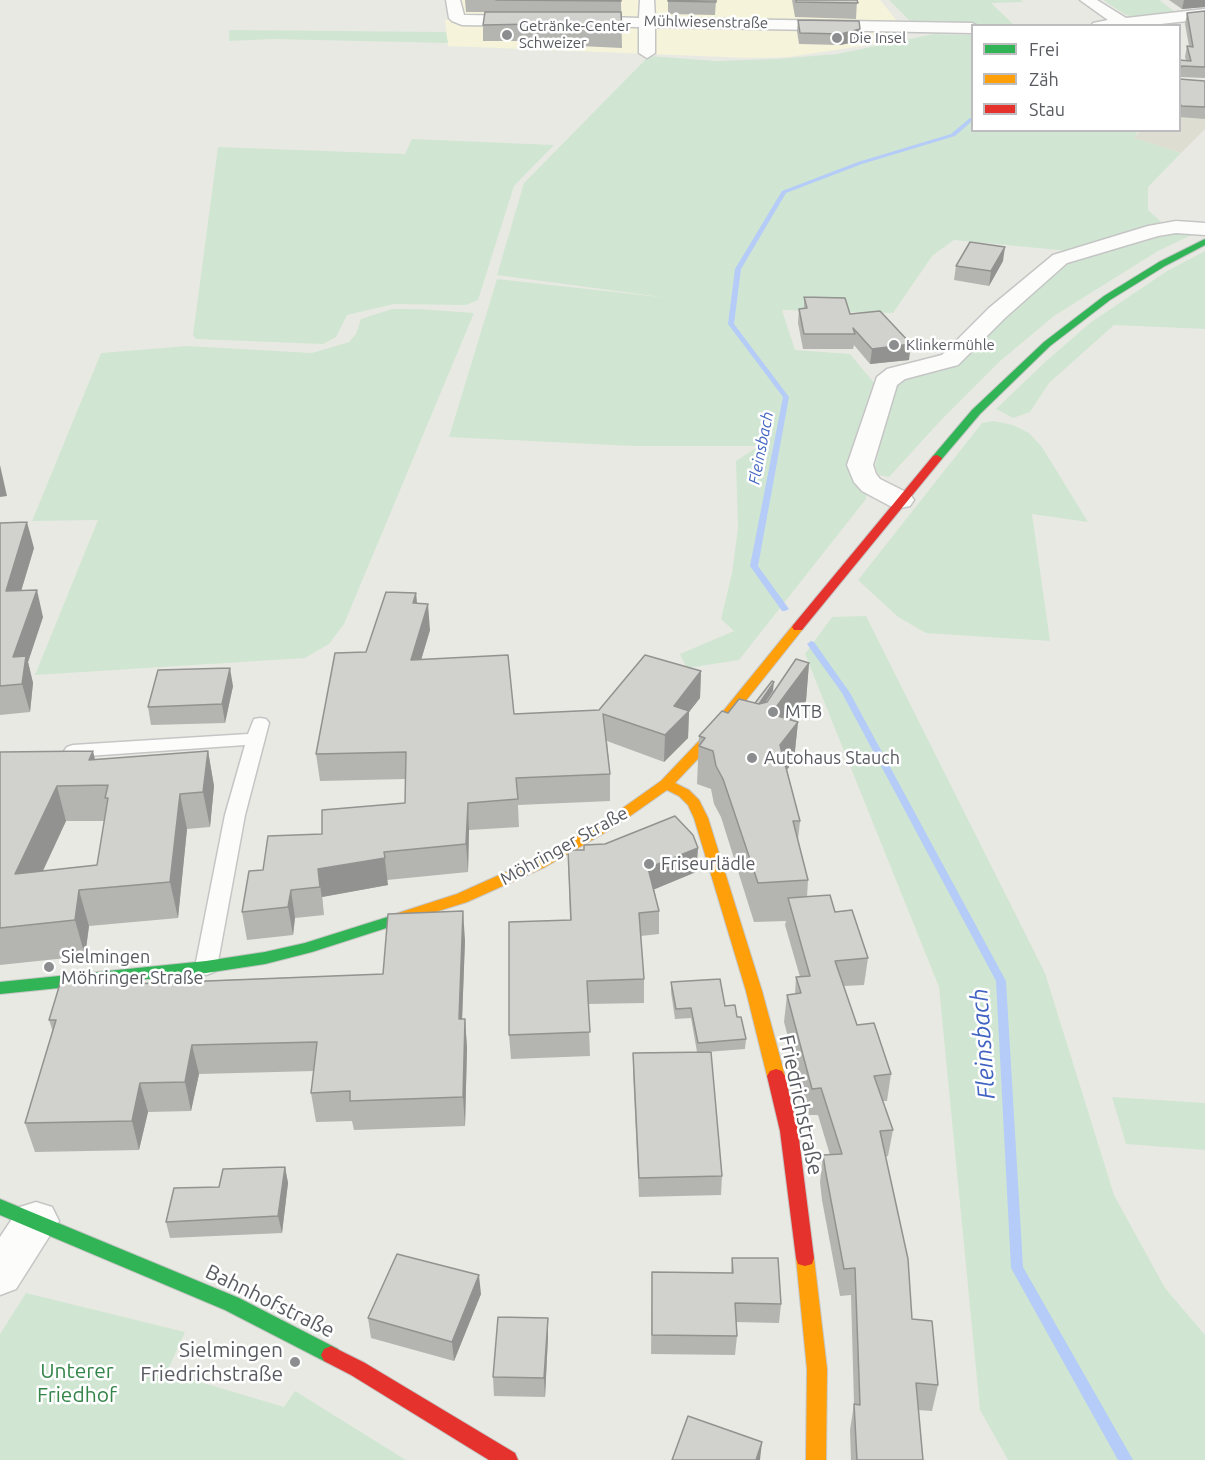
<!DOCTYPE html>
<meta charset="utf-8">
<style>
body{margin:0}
#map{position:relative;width:1205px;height:1460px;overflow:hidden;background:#e9e9e3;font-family:Ubuntu,sans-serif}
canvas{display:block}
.legend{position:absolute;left:971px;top:24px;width:210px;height:108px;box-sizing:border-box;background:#fff;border:2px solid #bdbdc0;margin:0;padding:8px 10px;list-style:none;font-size:18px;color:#595b61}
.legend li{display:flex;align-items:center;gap:12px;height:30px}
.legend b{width:30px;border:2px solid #bdbdc0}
</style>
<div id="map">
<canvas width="1205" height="1460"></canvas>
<ul class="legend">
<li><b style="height:8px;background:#30b455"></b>Frei</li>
<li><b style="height:8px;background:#ff9f0a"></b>Zäh</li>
<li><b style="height:8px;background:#e5322d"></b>Stau</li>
</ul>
</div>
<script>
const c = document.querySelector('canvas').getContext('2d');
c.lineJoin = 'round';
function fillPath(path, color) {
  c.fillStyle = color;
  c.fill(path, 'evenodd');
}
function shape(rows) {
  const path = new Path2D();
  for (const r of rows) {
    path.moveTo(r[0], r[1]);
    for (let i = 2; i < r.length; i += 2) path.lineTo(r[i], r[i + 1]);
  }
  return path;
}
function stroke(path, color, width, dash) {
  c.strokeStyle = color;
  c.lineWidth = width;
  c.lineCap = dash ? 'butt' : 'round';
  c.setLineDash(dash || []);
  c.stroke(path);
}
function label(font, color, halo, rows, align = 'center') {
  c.font = font + ' Ubuntu,sans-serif';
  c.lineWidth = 5;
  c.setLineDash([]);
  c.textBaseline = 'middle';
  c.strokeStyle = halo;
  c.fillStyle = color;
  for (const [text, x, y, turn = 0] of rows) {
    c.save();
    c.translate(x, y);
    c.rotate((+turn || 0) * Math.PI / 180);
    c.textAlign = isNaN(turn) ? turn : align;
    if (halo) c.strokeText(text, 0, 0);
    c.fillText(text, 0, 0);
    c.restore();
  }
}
fillPath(shape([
 [453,0,880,0,902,27,883,43,788,57,751,58,448,46,445,20,457,18]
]), '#f5f4db');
fillPath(shape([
 [1180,86,1205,91,1205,129,1181,153,1134,138,1140,131,1180,130]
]), '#ddddd2');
fillPath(shape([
 [889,0,1021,0,1023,2,991,3,1014,25,988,26,921,23,909,20],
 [1103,0,1159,0,1178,14,1134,17,1126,15],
 [229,30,446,32,448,43,273,39,229,41],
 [934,34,972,35,972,130,1138,131,1134,138,1181,153,1148,187,1148,210,1166,226,1136,229,1069,251,954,240,932,256,893,313,782,310,795,350,850,354,875,384,866,499,739,660,687,668,680,654,734,631,721,619,732,573,738,528,736,461,759,446,633,446,449,437,497,279,669,298,497,275,524,183,649,56,716,61,777,59,837,54],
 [412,139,554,145,514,186,478,300,466,305,394,304,347,315,336,337,323,344,196,339,193,335,218,147,405,154],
 [1159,231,1198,232,1158,251,1054,316,999,362,943,418,889,477,879,475,875,468,893,388,903,379,951,365,1067,261],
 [1205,251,1205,329,1114,325,1049,383,1030,412,1013,418,996,409,1045,362,1090,323,1167,271],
 [392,309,419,309,474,313,344,624,329,644,305,658,35,675,98,520,32,521,101,353,187,346,312,353,349,342,356,334,361,319],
 [994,421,1013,425,1029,433,1042,447,1088,522,1032,514,1050,641,926,633,898,617,858,580,982,423],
 [866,616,1045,973,1114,1195,1165,1288,1205,1335,1205,1460,1008,1460,980,1410,939,987,805,654,832,617],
 [1112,1097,1205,1103,1205,1150,1126,1144],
 [26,1293,185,1332,167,1372,284,1407,295,1391,406,1460,0,1460,0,1334]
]), '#d0e6d2');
fillPath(shape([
 [970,118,972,118,972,121,955,136,862,164,786,193,741,269,734,324,789,397,758,566,789,609,785,611,782,611,750,566,783,397,728,324,735,269,782,191,858,162,951,134,970,118],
 [811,641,814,642,850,693,1006,981,1023,1267,1133,1460,1118,1460,1011,1268,996,981,842,693,807,644,811,641]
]), '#b4ccf7');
const lane = shape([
 [260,718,266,719,269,723,245,815,217,967,214,972,206,975,198,972,195,967,225,815,245,745,73,757,67,755,64,751,67,747,73,745,248,734,254,719,260,718]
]);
const street = shape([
 [446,0,460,0,464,15,527,16,535,21,527,26,462,25,452,21,449,18,446,0],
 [640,0,654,0,655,18,972,23,978,26,972,26,972,33,655,27,655,53,647,58,639,53,639,27,578,26,570,21,578,16,639,18,640,0],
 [1080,0,1097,0,1126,18,1205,9,1205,19,1143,26,1091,26,1093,23,1108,20,1080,0],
 [1176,221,1205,223,1205,235,1176,233,1158,236,1067,263,1005,318,958,365,905,379,897,385,873,465,876,474,880,479,910,494,914,500,910,506,900,508,890,506,862,491,854,482,847,465,877,377,887,369,942,355,989,308,1053,255,1148,226,1176,221],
 [36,1202,52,1207,59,1221,16,1289,0,1295,0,1237,20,1207,36,1202]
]);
const fast = shape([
 [1205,239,1205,245,1165,266,1110,300,1050,346,980,414,941,460,933,460,933,456,972,410,1044,342,1104,296,1159,262,1205,239],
 [397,914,402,915,405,919,402,923,312,952,265,964,206,973,0,994,0,982,206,961,265,952,305,943,397,914],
 [0,1199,239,1298,338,1349,341,1355,338,1361,331,1364,324,1361,225,1310,0,1215,0,1199]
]);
const slow = shape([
 [798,623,804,627,802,630,709,747,675,783,689,790,699,800,708,818,762,991,785,1076,782,1081,776,1083,770,1081,767,1076,746,991,694,818,688,805,679,796,667,790,613,828,545,867,467,902,397,924,392,923,389,919,392,915,457,894,535,859,603,822,661,781,699,741,794,624,798,623],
 [805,1250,812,1252,814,1258,827,1369,826,1460,806,1460,807,1369,796,1258,798,1252,805,1250]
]);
const jam = shape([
 [937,455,942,458,941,460,802,630,794,630,792,627,794,624,933,456,937,455],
 [776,1069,782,1071,785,1076,798,1131,814,1258,812,1264,805,1266,798,1264,796,1258,780,1131,767,1076,770,1071,776,1069],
 [331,1346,365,1363,515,1453,518,1460,489,1460,351,1375,324,1361,321,1355,324,1349,331,1346]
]);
stroke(lane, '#c5c5c5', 3);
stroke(street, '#c5c5c5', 3);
stroke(fast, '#c5c6c5', 2);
stroke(slow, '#c5c6c5', 2);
stroke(jam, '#c5c6c5', 2);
fillPath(lane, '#fcfcfb');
fillPath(street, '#fcfcfb');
fillPath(fast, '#30b455');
fillPath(slow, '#ff9f0a');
fillPath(jam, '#e5322d');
fillPath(shape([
 [465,0,621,0,622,48,537,44,537,41,483,41,483,25,485,12,466,12],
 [668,0,716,0,715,15,668,14],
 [792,0,857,0,856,19,795,17],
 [1169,0,1205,0,1205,7,1182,9],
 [1205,11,1205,78,1180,77,1180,79,1205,81,1205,119,1179,117,1179,60,1186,60,1185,57,1187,46,1189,46,1185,24,1187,13],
 [798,20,860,29,859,41,840,45,799,44,797,31],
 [1003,261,989,286,954,280,956,266],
 [804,297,850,314,909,360,870,364,854,345,853,349,803,349,798,323,799,309,804,308],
 [0,523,34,548,21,591,43,617,28,662,33,683,30,712,0,715],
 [416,593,417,603,430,630,421,660,514,714,599,710,701,671,700,698,689,712,688,738,664,762,607,741,610,774,610,801,518,805,519,827,469,830,468,872,387,880,388,885,322,897,324,915,295,918,293,935,247,940,242,912,263,870,322,834,405,803,405,779,320,781,316,754,366,652],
 [809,663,806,701,791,720,798,722,794,760,787,770,800,821,798,840,808,880,807,897,835,912,868,958,864,985,844,986,857,1025,891,1074,887,1101,883,1101,893,1130,888,1156,885,1157,912,1319,938,1385,932,1411,918,1410,923,1460,851,1460,850,1430,854,1404,851,1295,840,1296,822,1200,820,1182,823,1155,830,1155,818,1115,809,1115,784,1022,787,995,795,994,796,977,800,977,785,925,786,921,754,922,721,817,714,804,711,789,697,784,699,736,728,713,755,703,773,691,765,703,767,702],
 [233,686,225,723,151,725,148,707],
 [208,751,214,786,210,827,187,829,178,918,89,926,85,956,0,965,0,752,95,760],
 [66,821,105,821,97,865,43,871],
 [698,848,696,872,654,889,659,911,659,934,641,936,644,979,644,1003,588,1004,590,1056,511,1059,509,1035,570,920,568,850],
 [465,940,462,1019,465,1019,467,1048,465,1126,354,1130,352,1121,316,1122,311,1093,314,1071,199,1074,191,1111,148,1112,139,1150,35,1152,25,1123,53,1032,49,1020,110,975,112,984,383,974],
 [671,982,725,1006,737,1017,746,1039,745,1049,706,1052,722,1176,721,1195,639,1197,633,1072,633,1053,697,1052,691,1018,675,1019,671,992],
 [285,1167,288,1183,282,1233,170,1238,166,1222,219,1187],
 [732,1258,781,1304,779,1323,736,1322,737,1336,735,1355,651,1354,652,1272,731,1273],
 [481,1294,454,1361,371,1338,368,1318],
 [548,1318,548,1337,545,1397,494,1396,493,1377]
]), '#b4b4b0');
fillPath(shape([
 [1184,0,1205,0,1205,7,1182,9],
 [860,29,859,41,840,45,841,34],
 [1005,247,1003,261,989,286,991,271],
 [911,344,909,360,870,364,872,349],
 [0,465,7,496,0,497],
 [27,522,34,548,13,618,6,591],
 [37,590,43,617,28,662,33,683,30,712,22,684,23,675,20,685,13,657],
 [416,593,418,618,413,603],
 [428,604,430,630,413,687,411,660],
 [809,663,806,701,768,752,771,714],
 [230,668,233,686,225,723,222,704],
 [701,671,700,698,689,712,688,738,664,762,665,735,674,706],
 [774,682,773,691,751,724,752,715],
 [798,722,794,760,777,783,780,745],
 [93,751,101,785,89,760],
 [208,751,214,786,210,827,203,792],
 [57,786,66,821,25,909,15,874],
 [180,794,187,829,178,918,170,882],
 [468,803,469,830,468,872,466,844],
 [698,848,696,872,648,892,648,868],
 [384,852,388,885,322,897,324,915,318,869],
 [79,890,89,926,85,956,75,920],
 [291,890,295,918,293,935,288,907],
 [463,911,465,940,461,1048,459,1019],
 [110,975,117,1004,107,985],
 [465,1019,467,1048,465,1126,463,1097],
 [192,1045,199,1074,191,1111,185,1082],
 [140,1083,148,1112,139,1150,132,1121],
 [285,1167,288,1183,282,1233,278,1216],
 [479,1275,481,1294,454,1361,452,1342],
 [548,1318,548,1337,545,1397,544,1378],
 [762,1442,760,1460,756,1460]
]), '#929290');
const building = shape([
 [496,0,621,0,621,1,496,0],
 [668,0,716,0,716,2,668,1,668,0],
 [796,0,857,0,858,3,796,2,796,0],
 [1205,11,1205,67,1182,66,1180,68,1180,77,1179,60,1191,61,1187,46,1193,47,1187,13,1205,11],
 [485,12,621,12,622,31,536,27,537,24,483,25,485,12],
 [798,20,859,21,860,29,841,34,800,33,798,20],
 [1179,79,1205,81,1205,107,1181,106,1179,98,1179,79],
 [970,242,1005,247,991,271,956,266,970,242],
 [804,297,845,298,850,314,880,311,911,344,872,349,853,328,855,334,804,334,799,309,807,308,804,297],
 [27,522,6,591,37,590,13,657,26,656,22,684,0,686,0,523,27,522],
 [386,592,416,593,413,603,428,604,411,660,508,655,514,714,599,710,645,655,701,671,674,706,689,711,665,735,603,714,610,774,516,778,518,799,468,803,466,844,384,852,385,858,318,869,320,887,291,890,288,907,242,912,249,871,263,870,268,836,322,834,322,810,405,803,406,752,316,754,335,653,366,652,386,592],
 [796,659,809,663,771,714,798,722,780,745,800,821,793,821,808,880,758,883,723,779,716,766,713,751,699,746,705,738,699,736,722,711,728,713,739,699,759,704,767,702,796,659],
 [230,668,222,704,148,707,158,670,230,668],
 [772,681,774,682,759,704,755,703,772,681],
 [93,751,89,760,208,751,203,792,180,794,170,882,79,890,75,920,0,928,0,752,93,751],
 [108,785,105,798,108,798,97,865,15,874,57,786,108,785],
 [675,816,693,835,698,848,648,868,659,911,639,913,644,979,587,981,590,1032,509,1035,509,922,571,920,568,850,584,850,584,845,605,844,675,816],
 [830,895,835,912,852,910,868,958,835,961,857,1025,874,1023,891,1074,874,1076,893,1130,880,1131,908,1259,912,1319,932,1321,938,1385,916,1383,923,1460,857,1460,854,1404,860,1405,855,1268,844,1269,826,1174,823,1155,842,1154,821,1088,812,1089,787,995,801,993,796,977,810,976,788,898,830,895],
 [463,911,459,1019,465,1019,463,1097,350,1101,350,1091,311,1093,317,1042,192,1045,185,1082,140,1083,132,1121,25,1123,56,1020,49,1020,62,977,110,975,107,985,383,974,388,914,463,911],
 [720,979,725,1006,735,1005,737,1017,741,1017,746,1039,698,1043,691,1008,676,1009,671,982,720,979],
 [711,1052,722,1176,639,1178,633,1053,711,1052],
 [285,1167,278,1216,166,1222,174,1188,219,1187,223,1169,285,1167],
 [397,1254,479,1275,452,1342,368,1318,397,1254],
 [732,1258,778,1258,781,1304,735,1303,737,1336,652,1335,652,1272,733,1273,732,1258],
 [498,1317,548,1318,544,1378,493,1377,498,1317],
 [688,1416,762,1442,756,1460,672,1460,688,1416]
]);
fillPath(building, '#d1d1cd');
stroke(building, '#929290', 1.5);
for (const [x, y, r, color] of [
 [507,35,6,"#8b8d8e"],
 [837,38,6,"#8b8d8e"],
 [894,345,6,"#8b8d8e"],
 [773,712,6,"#8b8d8e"],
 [752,758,6,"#8b8d8e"],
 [649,864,6,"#8b8d8e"],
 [49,967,6,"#8b8d8e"],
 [295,1362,6,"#8b8d8e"]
]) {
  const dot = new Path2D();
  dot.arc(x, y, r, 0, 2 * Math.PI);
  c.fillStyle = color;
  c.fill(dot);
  stroke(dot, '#fff', 2);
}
label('15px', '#595b61', '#fff', [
 ["Mühlwiesenstraße",706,22,1]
]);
label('15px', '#595b61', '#fff', [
 ["Getränke-Center",519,26],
 ["Schweizer",519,43],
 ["Die Insel",849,38],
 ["Klinkermühle",906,345]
], 'left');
label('italic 16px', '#4163c2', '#fff', [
 ["Fleinsbach",761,448,-79]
]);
label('18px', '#595b61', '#fff', [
 ["MTB",785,712],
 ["Autohaus Stauch",764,758],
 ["Friseurlädle",661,864],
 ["Sielmingen",61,957],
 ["Möhringer Straße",61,978]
], 'left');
label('18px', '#595b61', '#fff', [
 ["Möhringer Straße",564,846,-29]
]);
label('21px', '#595b61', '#fff', [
 ["Friedrichstraße",801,1105,78],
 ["Bahnhofstraße",270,1301,26]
]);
label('21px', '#595b61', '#fff', [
 ["Sielmingen",283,1350],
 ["Friedrichstraße",283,1374]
], 'right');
label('21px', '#34854a', '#fff', [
 ["Unterer",77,1371],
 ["Friedhof",77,1395]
]);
label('italic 24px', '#4163c2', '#fff', [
 ["Fleinsbach",983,1044,-94]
]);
</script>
